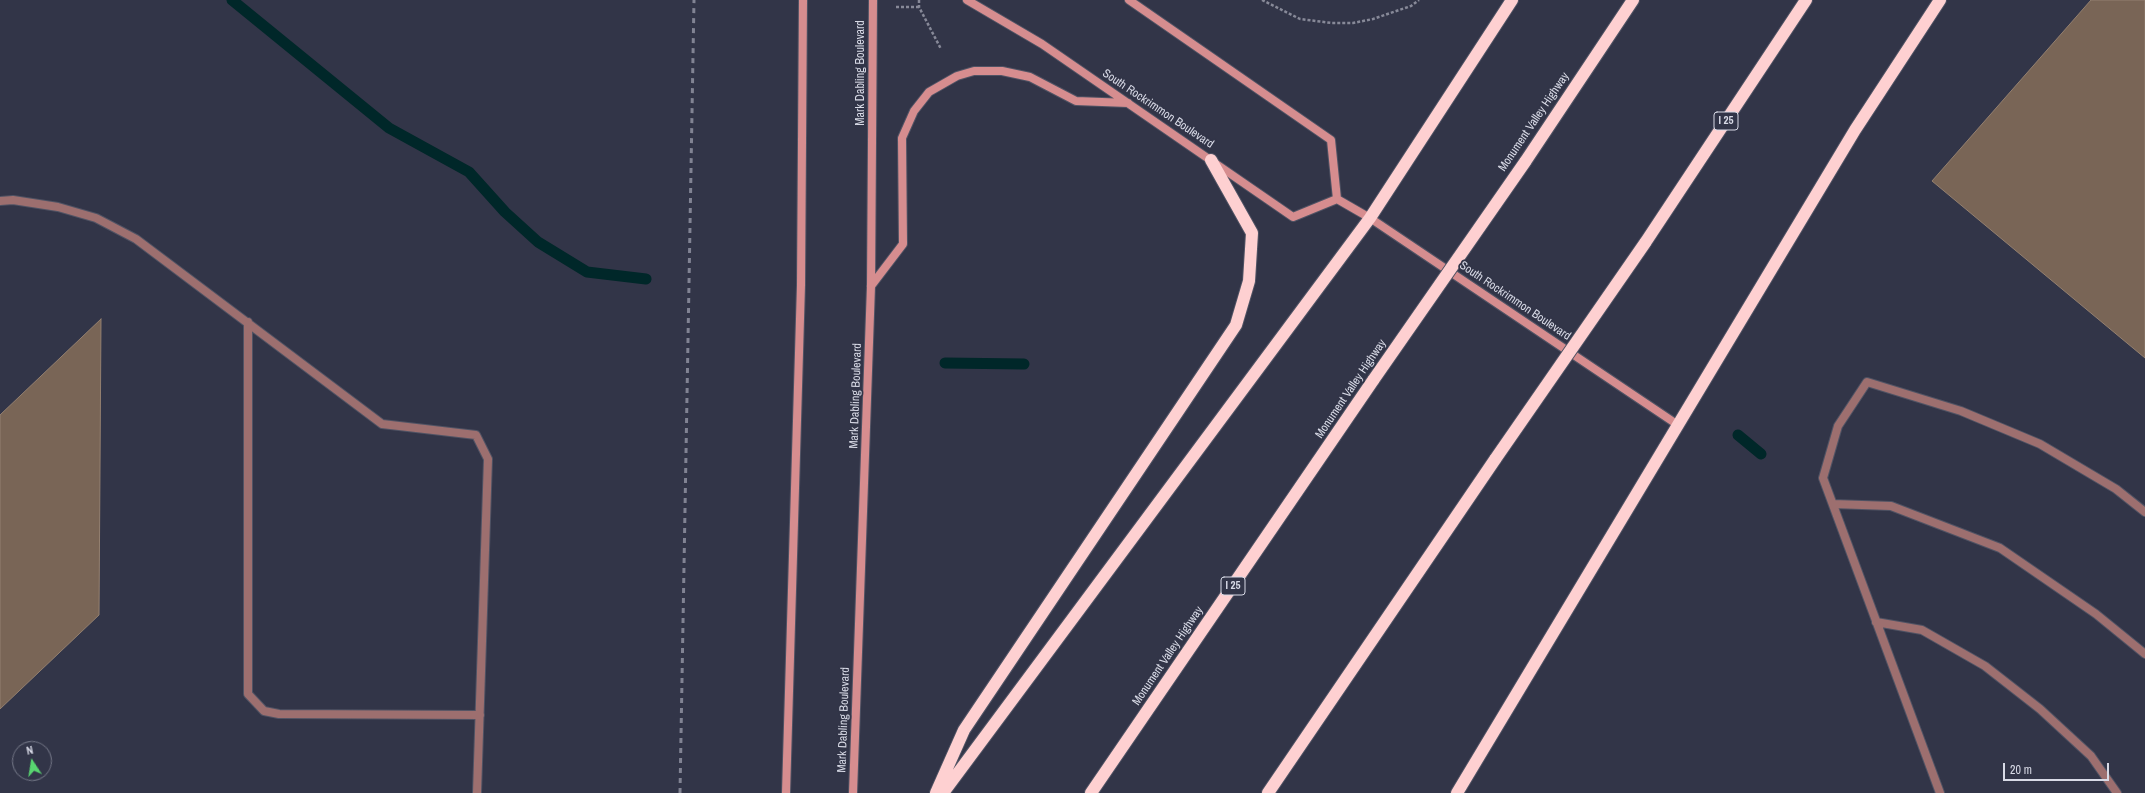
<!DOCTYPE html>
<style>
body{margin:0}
#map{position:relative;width:2145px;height:793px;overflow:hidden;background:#323548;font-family:"Archivo Narrow",sans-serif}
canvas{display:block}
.north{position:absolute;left:12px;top:741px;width:40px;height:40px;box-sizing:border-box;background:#323548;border:1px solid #747787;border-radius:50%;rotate:348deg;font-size:11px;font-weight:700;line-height:16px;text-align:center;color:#d8dae6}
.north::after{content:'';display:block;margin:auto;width:14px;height:18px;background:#58d570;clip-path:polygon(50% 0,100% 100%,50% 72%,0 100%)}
.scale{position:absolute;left:2003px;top:763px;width:106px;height:18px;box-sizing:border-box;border:2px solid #d8dae6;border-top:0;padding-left:5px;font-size:12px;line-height:14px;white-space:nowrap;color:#d8dae6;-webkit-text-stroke:3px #323548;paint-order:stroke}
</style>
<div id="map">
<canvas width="2145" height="793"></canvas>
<div class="north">N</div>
<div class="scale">20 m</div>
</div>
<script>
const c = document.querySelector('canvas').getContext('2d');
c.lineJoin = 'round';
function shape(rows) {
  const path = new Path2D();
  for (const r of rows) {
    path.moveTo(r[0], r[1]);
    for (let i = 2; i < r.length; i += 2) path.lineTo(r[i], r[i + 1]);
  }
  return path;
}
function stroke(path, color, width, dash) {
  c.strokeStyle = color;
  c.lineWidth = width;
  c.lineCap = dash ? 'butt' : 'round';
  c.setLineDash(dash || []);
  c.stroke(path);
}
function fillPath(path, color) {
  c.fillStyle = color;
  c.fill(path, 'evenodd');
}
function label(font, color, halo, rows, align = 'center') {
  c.font = font + ' "Archivo Narrow",sans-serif';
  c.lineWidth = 3.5;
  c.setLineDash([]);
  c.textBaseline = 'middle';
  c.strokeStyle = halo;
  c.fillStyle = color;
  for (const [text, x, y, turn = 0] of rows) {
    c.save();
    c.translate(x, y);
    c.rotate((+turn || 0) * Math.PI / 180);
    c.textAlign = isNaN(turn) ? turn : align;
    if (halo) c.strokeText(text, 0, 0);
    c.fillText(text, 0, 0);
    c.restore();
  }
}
stroke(shape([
 [232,0,389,128,469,172,505,212,538,242,587,272,646,279],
 [945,363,1024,364],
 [1738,435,1761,454]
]), '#002729', 11);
const building = shape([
 [2091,0,2145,0,2145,358,1932,181,2091,0],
 [101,319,99,615,0,709,0,415,101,319]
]);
fillPath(building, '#796556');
stroke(building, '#948070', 1);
const lane = shape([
 [0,201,13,200,58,207,96,218,136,239,382,424,476,435,488,459,477,793],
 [248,322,248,694,264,711,279,714,480,715],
 [1833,504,1891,506,2000,548,2096,614,2145,654],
 [1876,622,1922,630,1985,666,2040,709,2091,756,2117,793],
 [1940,793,1823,478,1838,426,1867,382,1961,411,2040,444,2116,489,2145,512]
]);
const secondary = shape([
 [967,0,1042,44,1293,217,1337,199],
 [1129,0,1331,140,1337,199],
 [1337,199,1370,218,1678,425],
 [871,286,903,244,902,138,914,111,929,92,957,76,974,71,1002,71,1030,77,1076,101,1128,103],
 [786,793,801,285,803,0],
 [853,793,871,286,873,0]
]);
const highway = shape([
 [1525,162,1633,0],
 [1645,243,1806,0],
 [936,793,964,730,1236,325,1249,281,1252,233,1211,160],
 [943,793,1370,218,1512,0],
 [1091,793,1374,379],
 [1268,793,1496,458],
 [1457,793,1855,130,1940,0]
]);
stroke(lane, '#505364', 10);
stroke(secondary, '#505364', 10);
stroke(highway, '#505364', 14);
stroke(shape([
 [919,0,919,7,941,49],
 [1262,0,1300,19,1332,23,1353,23,1373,19,1411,6,1419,0],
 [896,7,919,7]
]), '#878998', 2.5, [3, 2]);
stroke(lane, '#9d6f6f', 8);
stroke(secondary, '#d68d8f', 8);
stroke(highway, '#fed0d1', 12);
stroke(shape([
 [680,793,694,0]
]), '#818393', 3, [5, 5]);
const highwayBridge = shape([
 [1374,379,1525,162],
 [1496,458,1645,243]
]);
stroke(highwayBridge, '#505364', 14, []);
stroke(highwayBridge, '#fed0d1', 12);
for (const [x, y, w] of [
 [1726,121,24],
 [1233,586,24]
]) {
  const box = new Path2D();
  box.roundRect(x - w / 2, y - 9, w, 18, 3);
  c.fillStyle = '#323548';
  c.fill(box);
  stroke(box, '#d8dae6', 1);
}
label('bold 11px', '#d8dae6', null, [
 ["I 25",1726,121],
 ["I 25",1233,586]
]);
label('12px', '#d8dae6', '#323548', [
 ["Mark Dabling Boulevard",861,73,-90],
 ["South Rockrimmon Boulevard",1158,109,34],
 ["Monument Valley Highway",1534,122,-56],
 ["South Rockrimmon Boulevard",1515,301,34],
 ["Monument Valley Highway",1351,389,-56],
 ["Mark Dabling Boulevard",856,396,-88],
 ["Monument Valley Highway",1168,656,-56],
 ["Mark Dabling Boulevard",844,720,-88]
]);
</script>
